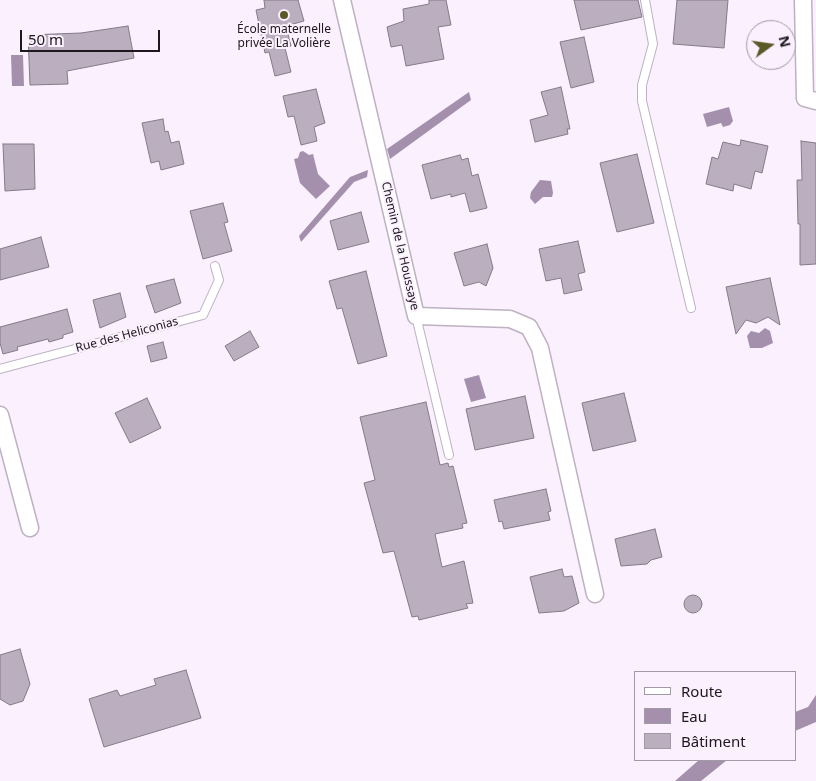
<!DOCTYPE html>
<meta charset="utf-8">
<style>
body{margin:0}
#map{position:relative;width:816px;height:781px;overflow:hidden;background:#faf0fe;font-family:"Noto Sans",sans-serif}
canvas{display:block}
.legend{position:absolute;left:634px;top:671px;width:162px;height:90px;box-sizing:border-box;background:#faf0fe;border:1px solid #a19aa4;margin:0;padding:6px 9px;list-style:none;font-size:15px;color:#1c181e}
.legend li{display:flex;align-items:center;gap:10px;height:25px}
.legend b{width:25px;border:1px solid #a19aa4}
.north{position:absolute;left:746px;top:20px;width:50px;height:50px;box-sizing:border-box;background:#faf0fe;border:1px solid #a19aa4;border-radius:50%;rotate:76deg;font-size:14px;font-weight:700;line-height:20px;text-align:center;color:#1c181e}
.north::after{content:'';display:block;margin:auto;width:18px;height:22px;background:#5c5926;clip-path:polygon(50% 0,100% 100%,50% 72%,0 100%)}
.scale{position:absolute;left:20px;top:30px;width:140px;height:22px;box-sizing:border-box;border:2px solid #1c181e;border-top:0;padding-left:6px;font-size:15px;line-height:18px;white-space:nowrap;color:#1c181e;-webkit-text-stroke:4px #faf0fe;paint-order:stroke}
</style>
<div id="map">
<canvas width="816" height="781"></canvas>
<ul class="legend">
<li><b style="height:6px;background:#fff"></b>Route</li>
<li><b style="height:14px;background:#a490ad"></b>Eau</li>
<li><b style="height:14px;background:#baaebf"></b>Bâtiment</li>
</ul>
<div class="north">N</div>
<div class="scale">50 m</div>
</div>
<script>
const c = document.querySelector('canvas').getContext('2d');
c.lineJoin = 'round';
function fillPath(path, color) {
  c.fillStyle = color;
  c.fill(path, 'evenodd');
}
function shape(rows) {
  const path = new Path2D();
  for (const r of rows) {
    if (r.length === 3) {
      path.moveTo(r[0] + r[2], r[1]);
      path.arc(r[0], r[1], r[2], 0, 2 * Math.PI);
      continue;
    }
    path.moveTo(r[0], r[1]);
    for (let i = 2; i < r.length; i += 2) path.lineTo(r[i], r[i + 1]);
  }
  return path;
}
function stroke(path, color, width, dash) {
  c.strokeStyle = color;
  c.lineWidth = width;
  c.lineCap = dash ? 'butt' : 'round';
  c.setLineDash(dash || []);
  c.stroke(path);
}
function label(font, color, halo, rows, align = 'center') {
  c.font = font + ' "Noto Sans",sans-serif';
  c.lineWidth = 4;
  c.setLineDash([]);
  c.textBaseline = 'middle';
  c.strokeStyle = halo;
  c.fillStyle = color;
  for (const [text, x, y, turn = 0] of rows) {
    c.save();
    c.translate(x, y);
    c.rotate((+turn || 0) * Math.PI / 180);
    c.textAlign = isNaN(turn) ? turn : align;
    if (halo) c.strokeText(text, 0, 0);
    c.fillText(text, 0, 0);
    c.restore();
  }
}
fillPath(shape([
 [11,55,23,55,24,86,12,86],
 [469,92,471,100,390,159,387,149],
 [729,107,733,121,730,125,723,127,721,123,707,127,703,114],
 [303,151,309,155,313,154,318,174,330,186,316,199,300,183,294,159,298,158,300,152],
 [368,170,367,177,354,182,301,242,299,236,350,177],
 [540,180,551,181,553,193,552,197,543,197,535,204,530,198,531,192],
 [765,328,770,331,773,343,762,348,750,348,747,336,751,331,759,333],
 [479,375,486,398,471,402,464,379],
 [816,695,816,722,795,731,795,712,808,707],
 [699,760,727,760,701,781,675,781]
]), '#a490ad');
const building = shape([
 [264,0,298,0,304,21,286,26,291,46,285,48,291,72,275,76,269,52,265,53,256,10,265,8,264,0],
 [429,0,446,0,451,25,438,27,444,59,406,66,402,45,391,47,387,27,404,21,403,9,429,4,429,0],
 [574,0,638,0,642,17,581,30,574,0],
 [677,0,728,0,724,48,673,44,677,0],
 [128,26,134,58,67,71,68,84,30,85,28,35,81,33,128,26],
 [584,37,594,82,571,88,560,42,584,37],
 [561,87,570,129,567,129,568,134,535,142,530,120,548,115,541,92,561,87],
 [316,89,325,123,314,127,317,141,301,145,294,116,288,117,283,96,316,89],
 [163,119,165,132,168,131,171,143,179,141,184,164,161,170,159,161,151,163,142,123,163,119],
 [741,140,768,146,762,173,755,171,751,189,734,184,733,191,706,184,712,157,718,159,723,142,740,146,741,140],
 [801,141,816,143,816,264,800,265,800,224,798,224,797,180,802,180,801,141],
 [3,144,34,144,35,189,5,191,3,144],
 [637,154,654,223,617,232,600,163,637,154],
 [460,155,462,160,468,158,472,176,478,174,487,208,470,212,465,193,451,197,451,194,431,199,422,165,460,155],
 [223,203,228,222,224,223,232,251,203,259,190,211,223,203],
 [361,212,369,242,338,250,330,221,361,212],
 [41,237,49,267,0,280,0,249,41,237],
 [578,241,585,272,578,274,582,290,564,294,561,278,546,281,539,249,578,241],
 [487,244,493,268,486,286,479,282,464,286,454,253,487,244],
 [366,271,387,356,358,364,342,308,337,309,329,281,366,271],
 [770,278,780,325,768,317,756,323,746,320,736,334,726,287,770,278],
 [174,279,181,303,155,313,146,286,174,279],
 [120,293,126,317,100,328,93,300,120,293],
 [67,309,73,332,63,335,63,338,49,342,48,339,17,347,18,350,3,354,0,343,0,327,67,309],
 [250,331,259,347,234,361,225,346,250,331],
 [163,342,167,358,151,362,147,346,163,342],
 [624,393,636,441,593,451,582,403,624,393],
 [525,396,534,438,475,450,466,409,525,396],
 [147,398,161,428,130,443,115,413,147,398],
 [426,402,440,465,448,463,449,467,453,466,467,523,462,524,463,528,435,534,442,567,464,561,473,603,466,604,468,608,419,620,418,616,412,617,394,551,383,553,364,483,375,480,360,417,426,402],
 [546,489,551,511,548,512,550,520,504,529,502,521,499,522,494,500,546,489],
 [655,529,662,557,651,560,647,564,621,566,615,539,655,529],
 [562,569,564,577,572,576,579,603,564,611,539,613,530,577,562,569],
 [693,604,9],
 [20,649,30,684,23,701,10,705,0,699,0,655,20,649],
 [186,670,201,718,104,747,89,699,117,690,120,696,156,685,154,679,186,670]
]);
fillPath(building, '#baaebf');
stroke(building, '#857a8a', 1);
const lane = shape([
 [645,0,653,44,642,85,642,101,691,308],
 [416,316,449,455],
 [0,369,203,315,219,280,215,266]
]);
const street = shape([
 [342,0,416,316,510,319,529,327,540,348,595,594],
 [803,0,805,98,816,101],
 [0,415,30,528]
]);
stroke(lane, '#bdb1c2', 10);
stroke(street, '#bdb1c2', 19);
stroke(lane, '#fff', 8);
stroke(street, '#fff', 16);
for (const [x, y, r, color] of [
 [284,15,5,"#5c5926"]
]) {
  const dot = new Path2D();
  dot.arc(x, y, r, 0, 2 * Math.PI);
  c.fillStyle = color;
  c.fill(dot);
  stroke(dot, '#faf0fe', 2);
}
label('12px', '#1c181e', '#faf0fe', [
 ["École maternelle",284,30],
 ["privée La Volière",284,44]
]);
label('12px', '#1c181e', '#faf0fe', [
 ["Chemin de la Houssaye",400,246,77],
 ["Rue des Heliconias",127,335,-15]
]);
</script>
